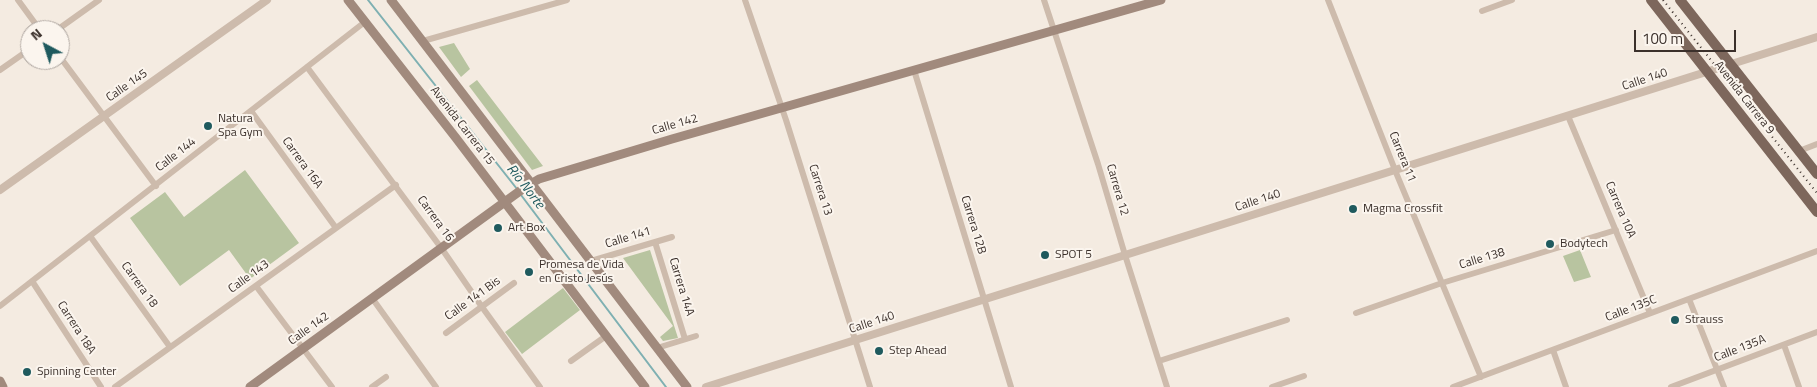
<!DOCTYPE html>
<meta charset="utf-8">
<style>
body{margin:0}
#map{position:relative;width:1817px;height:387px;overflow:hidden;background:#f4ebe1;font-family:"Titillium Web",sans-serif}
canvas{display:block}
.north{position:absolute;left:20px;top:20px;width:50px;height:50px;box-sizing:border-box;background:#fbf5ee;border:1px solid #aea6a0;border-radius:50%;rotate:320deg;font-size:14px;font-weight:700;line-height:20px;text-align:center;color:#3b302b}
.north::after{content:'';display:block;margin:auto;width:18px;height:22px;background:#1f5a5e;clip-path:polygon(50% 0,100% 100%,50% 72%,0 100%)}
.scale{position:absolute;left:1634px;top:30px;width:102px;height:22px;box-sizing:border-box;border:2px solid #3b302b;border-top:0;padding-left:6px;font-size:15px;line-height:18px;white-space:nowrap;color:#3b302b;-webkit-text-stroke:4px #fbf5ee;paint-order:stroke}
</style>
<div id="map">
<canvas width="1817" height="387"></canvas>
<div class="north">N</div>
<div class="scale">100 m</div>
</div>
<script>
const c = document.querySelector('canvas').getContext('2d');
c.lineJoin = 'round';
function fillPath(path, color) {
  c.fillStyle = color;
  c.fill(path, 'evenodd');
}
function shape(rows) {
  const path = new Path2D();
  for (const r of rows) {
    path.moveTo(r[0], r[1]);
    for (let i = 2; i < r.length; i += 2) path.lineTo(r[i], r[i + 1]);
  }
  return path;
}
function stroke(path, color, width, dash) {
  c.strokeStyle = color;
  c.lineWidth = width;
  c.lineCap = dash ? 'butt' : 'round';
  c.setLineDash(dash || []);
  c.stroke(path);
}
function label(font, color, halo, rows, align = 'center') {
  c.font = font + ' "Titillium Web",sans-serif';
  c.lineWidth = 4;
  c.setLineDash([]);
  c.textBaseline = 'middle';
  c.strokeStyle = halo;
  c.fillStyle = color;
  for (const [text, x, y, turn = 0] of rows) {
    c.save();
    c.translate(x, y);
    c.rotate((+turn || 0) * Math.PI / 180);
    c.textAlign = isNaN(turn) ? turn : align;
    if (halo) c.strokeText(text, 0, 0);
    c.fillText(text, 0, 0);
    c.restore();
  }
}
fillPath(shape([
 [454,43,470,69,461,77,439,47],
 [477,80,523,140,543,166,532,170,469,86],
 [245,170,299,243,250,279,229,250,180,286,130,218,165,192,184,217],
 [650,250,678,338,663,341,660,337,673,326,623,258],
 [1580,250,1591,277,1574,282,1563,256],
 [563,288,580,310,522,354,505,332]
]), '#b8c4a0');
stroke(shape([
 [368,0,517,189],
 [521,195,666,387]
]), '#7fb0b2', 2);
stroke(shape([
 [18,0,40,30],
 [745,0,786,120,870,387],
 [1044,0,1098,164,1125,255,1167,387],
 [1328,0,1397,175,1481,377],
 [1482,11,1512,0],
 [57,30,99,0],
 [423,41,567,0],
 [60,57,156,186],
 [307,67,442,249,482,307,540,387],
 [0,70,30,49],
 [914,70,1011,387],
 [251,111,336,228],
 [1568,116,1650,313],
 [1799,151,1817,144],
 [90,236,170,347],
 [655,242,685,339],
 [591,261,672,237],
 [32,281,101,387],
 [256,286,332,387],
 [372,298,436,387],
 [1689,299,1724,387],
 [0,306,366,21],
 [1356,313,1442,283,1616,230],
 [446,333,514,283],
 [1784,345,1799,387],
 [657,348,696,336],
 [1553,350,1566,387],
 [571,361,606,336],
 [1159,361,1287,320],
 [115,387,396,185],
 [372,387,386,377],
 [1272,387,1304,376],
 [1453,387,1817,251],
 [1671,387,1817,332]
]), '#cdbbac', 6);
stroke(shape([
 [0,190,267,0],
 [706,387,1817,37]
]), '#cdbbac', 8);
stroke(shape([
 [348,0,456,138,645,387],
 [391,0,687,387],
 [0,381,3,387],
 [250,387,524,188,539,179,672,139,1161,0]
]), '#a18a7d', 9);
stroke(shape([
 [1651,0,1817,212],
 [1680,0,1817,174]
]), '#7d675c', 10);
stroke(shape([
 [1663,0,1817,193]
]), '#3b302b', 2, [1, 4]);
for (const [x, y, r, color] of [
 [208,126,5,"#1f5a5e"],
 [1353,209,5,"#1f5a5e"],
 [498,228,5,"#1f5a5e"],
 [1550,244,5,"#1f5a5e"],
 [1045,255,5,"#1f5a5e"],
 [529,272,5,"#1f5a5e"],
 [1675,320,5,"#1f5a5e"],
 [879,351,5,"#1f5a5e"],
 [27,372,5,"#1f5a5e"]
]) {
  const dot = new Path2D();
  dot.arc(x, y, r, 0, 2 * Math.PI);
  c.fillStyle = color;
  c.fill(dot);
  stroke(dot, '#fbf5ee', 2);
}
label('12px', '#3b302b', '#fbf5ee', [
 ["Calle 140",1645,80,-18],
 ["Calle 145",127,86,-35],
 ["Avenida Carrera 9",1744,98,52],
 ["Calle 142",675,125,-16],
 ["Avenida Carrera 15",462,126,52],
 ["Calle 144",176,155,-38],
 ["Carrera 11",1402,157,68],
 ["Carrera 16A",302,163,54],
 ["Carrera 13",820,190,72],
 ["Carrera 12",1117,190,74],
 ["Calle 140",1258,201,-18],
 ["Carrera 10A",1620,210,67],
 ["Carrera 16",435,219,54],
 ["Carrera 12B",973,225,73],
 ["Calle 141",628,238,-17],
 ["Calle 138",1482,259,-17],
 ["Calle 143",249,277,-36],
 ["Carrera 18",139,285,54],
 ["Carrera 14A",681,287,73],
 ["Calle 141 Bis",473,299,-36],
 ["Calle 135C",1631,309,-21],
 ["Calle 140",872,323,-18],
 ["Carrera 18A",76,328,57],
 ["Calle 142",309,329,-36],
 ["Calle 135A",1740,349,-21]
]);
label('12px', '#3b302b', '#fbf5ee', [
 ["Natura",218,119],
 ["Spa Gym",218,133],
 ["Magma Crossfit",1363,209],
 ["Art Box",508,228],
 ["Bodytech",1560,244],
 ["SPOT 5",1055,255],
 ["Promesa de Vida",539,265],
 ["en Cristo Jesús",539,279],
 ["Strauss",1685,320],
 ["Step Ahead",889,351],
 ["Spinning Center",37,372]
], 'left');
label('italic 14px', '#1f5a5e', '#fbf5ee', [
 ["Río Norte",525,187,52]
]);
</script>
